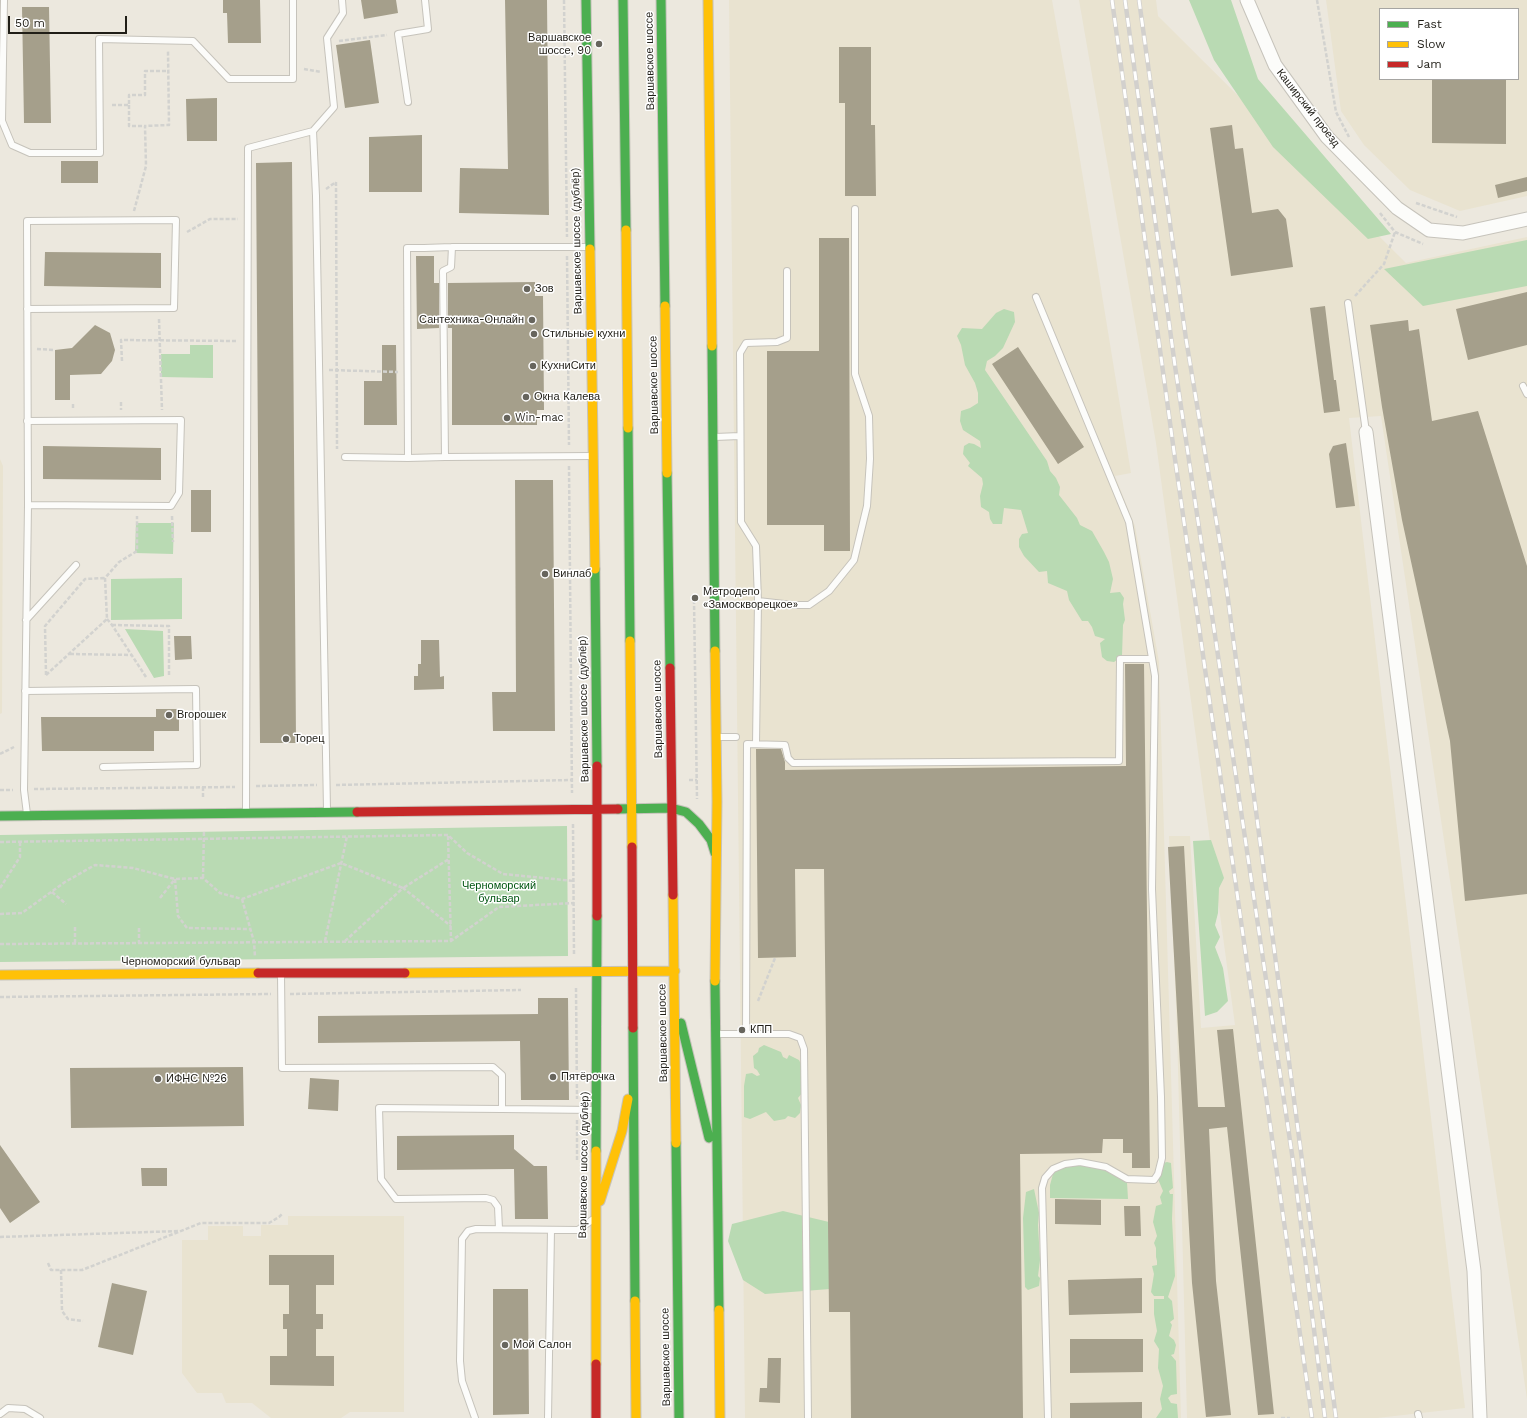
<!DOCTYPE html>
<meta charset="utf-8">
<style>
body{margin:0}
#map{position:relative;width:1527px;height:1418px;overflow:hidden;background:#ece8de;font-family:"Work Sans",sans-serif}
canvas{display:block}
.legend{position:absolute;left:1379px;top:8px;width:140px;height:72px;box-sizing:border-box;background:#fff;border:1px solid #a6a5a2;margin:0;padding:5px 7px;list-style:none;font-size:12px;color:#201e17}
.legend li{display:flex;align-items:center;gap:8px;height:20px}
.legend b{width:20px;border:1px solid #a6a5a2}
.scale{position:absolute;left:8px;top:16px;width:119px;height:18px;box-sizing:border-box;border:2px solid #201e17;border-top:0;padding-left:5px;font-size:12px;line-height:14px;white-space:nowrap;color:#201e17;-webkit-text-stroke:3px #fff;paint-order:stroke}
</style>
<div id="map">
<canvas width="1527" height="1418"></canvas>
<ul class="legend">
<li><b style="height:5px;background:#4caf50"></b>Fast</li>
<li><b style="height:5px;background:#ffc107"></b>Slow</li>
<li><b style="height:5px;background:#c62828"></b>Jam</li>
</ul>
<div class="scale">50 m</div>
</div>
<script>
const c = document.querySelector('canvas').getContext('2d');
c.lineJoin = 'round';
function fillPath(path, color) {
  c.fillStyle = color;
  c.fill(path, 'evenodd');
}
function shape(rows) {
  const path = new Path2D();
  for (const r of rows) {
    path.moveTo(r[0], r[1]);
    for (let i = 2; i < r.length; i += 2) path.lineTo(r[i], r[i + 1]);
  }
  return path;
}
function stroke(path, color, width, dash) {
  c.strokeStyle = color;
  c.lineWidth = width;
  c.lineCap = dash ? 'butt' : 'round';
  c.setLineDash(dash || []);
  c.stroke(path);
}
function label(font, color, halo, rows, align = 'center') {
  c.font = font + ' "Work Sans",sans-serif';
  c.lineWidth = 3;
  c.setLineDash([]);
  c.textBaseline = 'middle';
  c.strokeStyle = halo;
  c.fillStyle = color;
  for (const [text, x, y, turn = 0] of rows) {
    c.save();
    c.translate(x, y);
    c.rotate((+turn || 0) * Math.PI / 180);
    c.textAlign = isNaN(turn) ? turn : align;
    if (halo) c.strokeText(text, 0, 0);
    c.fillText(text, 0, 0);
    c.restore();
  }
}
fillPath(shape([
 [729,0,1052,0,1075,129,1131,473,1115,476,1135,526,1159,662,1181,1418,745,1418],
 [1079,0,1156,0,1158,16,1406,263,1527,237,1527,1399,1381,416,1349,418,1465,1408,1377,1418,1187,1418,1177,1030,1169,836,1190,836,1201,1028,1235,1025,1156,443],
 [1326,0,1527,0,1527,196,1460,211,1410,190,1364,145,1341,111],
 [1380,9,1518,9,1518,79,1380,79],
 [0,459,3,466,2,713,0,714],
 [288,1216,404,1216,404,1412,350,1412,341,1418,271,1418,252,1403,226,1403,222,1393,197,1393,182,1373,182,1240,208,1240,208,1226,243,1226,243,1236,261,1236,261,1225,288,1225]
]), '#e9e3d0');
fillPath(shape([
 [1189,0,1231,0,1258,79,1391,234,1368,239,1273,147,1214,60],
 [1527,240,1527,286,1423,306,1384,269],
 [1004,309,1014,312,1015,322,1003,348,995,356,987,361,985,370,1047,461,1050,471,1056,478,1060,487,1059,495,1077,518,1080,525,1092,531,1104,552,1109,562,1113,579,1110,593,1120,592,1124,598,1123,604,1125,620,1123,625,1122,656,1114,662,1107,661,1102,657,1100,643,1105,639,1095,636,1092,627,1088,621,1082,621,1069,600,1067,591,1048,583,1047,571,1039,572,1024,556,1019,547,1019,539,1022,534,1028,533,1021,510,1004,508,1002,524,993,524,990,519,989,512,981,507,980,496,983,484,982,478,968,466,970,463,963,454,964,446,969,443,974,444,981,448,980,441,963,430,960,421,961,411,970,408,978,403,978,393,975,383,965,365,961,345,957,336,962,328,982,329,996,313],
 [190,345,213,345,213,378,161,377,161,354,190,354],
 [136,523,174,523,173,554,135,553],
 [182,578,182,619,111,620,111,579],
 [125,629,163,631,164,676,154,678],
 [567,826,568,956,0,962,0,835],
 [1211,840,1224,878,1219,888,1218,913,1215,925,1220,937,1215,947,1223,968,1228,1001,1217,1012,1205,1016,1193,841],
 [764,1045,781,1052,783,1057,787,1059,789,1055,799,1060,801,1064,802,1093,798,1098,801,1105,800,1113,795,1118,788,1116,785,1119,774,1121,766,1112,750,1119,744,1117,744,1086,746,1074,752,1073,757,1076,760,1075,757,1070,754,1068,753,1056,758,1052,759,1048],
 [1167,1162,1171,1163,1173,1188,1169,1191,1170,1194,1173,1194,1172,1219,1175,1276,1168,1297,1172,1301,1174,1319,1170,1322,1172,1325,1169,1336,1174,1340,1176,1345,1174,1354,1171,1355,1176,1361,1177,1394,1171,1395,1168,1398,1171,1403,1177,1404,1178,1418,1156,1418,1162,1409,1160,1399,1163,1386,1158,1368,1159,1349,1154,1341,1157,1331,1154,1314,1154,1299,1164,1299,1164,1296,1154,1296,1151,1292,1154,1274,1152,1266,1157,1265,1157,1261,1156,1257,1156,1248,1154,1243,1157,1236,1153,1222,1156,1206,1162,1204,1160,1197,1163,1191,1155,1172,1157,1165],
 [1078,1165,1102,1169,1127,1182,1128,1199,1050,1198,1050,1185,1053,1174,1058,1169],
 [1034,1189,1039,1213,1038,1225,1040,1260,1038,1276,1040,1278,1039,1286,1028,1290,1025,1287,1023,1218,1026,1192],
 [783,1211,829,1222,830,1289,765,1294,743,1280,728,1241,732,1224]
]), '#b9dab3');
fillPath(shape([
 [223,0,260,0,261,43,228,43,227,13,223,13],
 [361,0,396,0,398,13,364,19],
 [505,0,547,0,549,215,459,213,460,168,508,169],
 [22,7,49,7,51,123,24,123],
 [370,40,379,103,345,108,336,45],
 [839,47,871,47,871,125,875,125,876,196,845,196,845,103,839,103],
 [1432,79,1506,79,1506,144,1432,143],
 [217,98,217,141,187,141,186,99],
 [1232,125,1235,149,1243,148,1252,213,1278,209,1286,219,1293,267,1231,276,1210,128],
 [422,135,422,192,369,192,369,137],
 [61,161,98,161,98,183,61,183],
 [292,162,296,743,260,743,256,163],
 [1527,177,1527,191,1498,198,1495,185],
 [819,238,849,238,850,551,824,551,824,525,767,525,767,351,819,351],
 [45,252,161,253,161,288,44,286],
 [416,256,434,256,434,283,439,283,439,328,417,329],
 [535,282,535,296,543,296,544,410,537,410,537,425,452,425,452,328,448,328,448,283],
 [1527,292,1527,345,1468,360,1456,309],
 [1325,306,1334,380,1336,380,1340,411,1324,413,1310,308],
 [1408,320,1409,331,1419,329,1432,421,1478,411,1527,566,1527,894,1465,901,1450,741,1402,520,1382,407,1370,325],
 [95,325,110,333,115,350,112,361,101,374,70,375,70,400,55,400,55,350,72,348],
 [382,345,396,345,397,425,364,425,364,381,382,381],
 [1018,347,1084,447,1058,464,992,364],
 [1346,443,1355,506,1336,508,1329,454,1333,446],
 [43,446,161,448,161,480,43,479],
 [515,480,553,480,555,731,493,731,492,692,516,692],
 [191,490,211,490,211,532,191,532],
 [174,636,191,636,192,659,175,660],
 [421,640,439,640,440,677,444,676,444,689,414,690,414,676,418,676,418,664,421,664],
 [1125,664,1144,664,1150,1168,1132,1168,1132,1153,1123,1153,1123,1139,1103,1139,1102,1153,1020,1154,1023,1418,851,1418,850,1312,829,1312,824,869,795,869,796,957,758,958,756,749,781,749,785,762,785,770,1126,766],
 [156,709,179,709,179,731,154,731,154,751,42,751,41,717,156,717],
 [1184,846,1198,1107,1225,1107,1217,1030,1233,1029,1274,1414,1258,1415,1227,1127,1209,1129,1216,1281,1231,1415,1206,1417,1192,1283,1168,847],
 [538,998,568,998,569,1100,521,1100,520,1041,318,1043,318,1016,538,1014],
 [243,1067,244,1126,71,1128,70,1068],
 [310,1078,339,1080,338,1111,308,1109],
 [514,1135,514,1149,534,1166,547,1166,548,1219,515,1219,514,1169,397,1170,397,1136],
 [0,1145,40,1202,10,1223,0,1208],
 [141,1168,167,1168,167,1186,142,1186],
 [1055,1199,1101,1200,1101,1225,1055,1224],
 [1124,1206,1140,1206,1141,1236,1125,1236],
 [269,1255,334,1255,334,1285,316,1285,316,1314,323,1314,323,1329,316,1329,316,1356,334,1356,334,1386,270,1385,270,1356,287,1356,287,1329,283,1329,283,1314,289,1314,289,1285,269,1285],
 [1142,1278,1142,1313,1069,1315,1068,1280],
 [112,1283,147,1291,133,1355,98,1347],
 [493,1289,528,1289,529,1414,493,1415],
 [1070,1339,1143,1339,1143,1372,1070,1373],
 [768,1358,781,1358,780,1403,759,1402,760,1388,767,1388],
 [1142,1402,1142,1418,1070,1418,1070,1403]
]), '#a59f8b');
const lane = shape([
 [4,0,2,121,12,145,30,153,100,153,99,39,193,41,229,79,293,79,293,0],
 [408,102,398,34,428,29,425,0],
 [313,131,316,196,327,810],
 [452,247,451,267,443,271,445,457,408,458,407,248,424,248,452,247,589,247],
 [787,271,787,338,777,342,746,343,740,353,741,522,756,546,758,601,793,605,809,605,829,591,854,560,867,506,870,459,869,416,855,374,855,209],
 [1036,297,1129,522,1155,676,1152,889,1161,1097,1162,1158,1158,1174,1154,1180,1127,1179,1106,1167,1080,1162,1065,1164,1053,1169,1045,1178,1042,1188,1048,1418],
 [1348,303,1366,432],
 [1523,386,1527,394],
 [27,421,181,420,179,493,171,506,28,505],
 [715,437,740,436],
 [345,457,408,458],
 [445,457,593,456],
 [26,620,76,565],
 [25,691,196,689,197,765,103,767],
 [718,737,736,737],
 [756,744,758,601],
 [246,811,248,148,313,131,334,107,327,38,343,13,342,0],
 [27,814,24,790,28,505,27,221,176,220,174,308,27,309],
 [281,974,282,1068,493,1067,502,1075,502,1109,594,1110],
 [717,1034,789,1034,800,1038,804,1049,808,1418],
 [746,1034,747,744,785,745,788,758,793,763,1119,761,1120,659,1152,659],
 [499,1229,498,1207,493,1200,486,1198,396,1199,381,1179,379,1108,502,1109],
 [0,1414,8,1408,25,1409,40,1418],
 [1418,1414,1419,1418],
 [475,1418,462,1381,460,1361,462,1239,468,1231,476,1229,578,1230,592,1220],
 [548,1418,551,1230]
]);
const street = shape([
 [1247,0,1275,65,1327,137,1397,208,1429,230,1463,233,1527,219],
 [1366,432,1474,1271,1480,1418]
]);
const fast = shape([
 [586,0,590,249],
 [623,0,626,230],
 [661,0,665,306],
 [712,346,715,651],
 [628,428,630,641],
 [667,473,670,668],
 [595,569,597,766],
 [618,809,671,808,686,812,699,824,711,840,715,853],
 [0,816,357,812],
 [715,981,719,1310],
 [681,1023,709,1138],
 [633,1028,635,1301],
 [676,1143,679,1418],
 [596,1151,597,916]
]);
const slow = shape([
 [708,0,712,346],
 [626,230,628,428],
 [590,249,595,569],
 [665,306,667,473],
 [630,641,632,847],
 [715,651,717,802,715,981],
 [673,895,676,1143],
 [405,973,675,971],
 [0,975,258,973],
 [600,1201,622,1131,628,1099],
 [635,1301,636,1418],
 [719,1310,720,1418],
 [596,1364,596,1151]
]);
const jam = shape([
 [670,668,673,895],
 [597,766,597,916],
 [357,812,618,809],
 [632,847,633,1028],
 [258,973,405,973],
 [596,1364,596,1418]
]);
stroke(lane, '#c6c3bb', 8);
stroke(street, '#c6c3bb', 15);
stroke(fast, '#c6c3bb', 11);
stroke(slow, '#c6c3bb', 11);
stroke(jam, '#c6c3bb', 11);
stroke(shape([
 [564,0,567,237],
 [1317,0,1336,112,1349,137],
 [339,41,387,35],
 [304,69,321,72],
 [112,105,129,105,129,95,145,95,145,71,168,71],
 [129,105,129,126,145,126],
 [336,182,337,449],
 [326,189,336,182],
 [1416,203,1457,217],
 [134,211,146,166,145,126,169,125,168,51],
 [1380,213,1395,232,1423,244],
 [187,232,210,219,238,219],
 [567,256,569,445],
 [1355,296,1384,264,1395,232],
 [159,319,162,410],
 [37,349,55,350],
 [122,361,121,340,238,341],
 [329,370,398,372],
 [121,402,121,410],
 [73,404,73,410],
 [569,466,572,793],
 [172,516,173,542],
 [694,600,697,799],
 [107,619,112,625,146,677],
 [112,625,169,626,169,676],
 [70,654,132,655],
 [46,675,107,619,105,578,119,562,137,551,137,516],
 [46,675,45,626,85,579,105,578],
 [0,754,14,747],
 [689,780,697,780],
 [336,785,572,780],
 [256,786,317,785],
 [203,787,203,797],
 [34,789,235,787],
 [0,790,13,790],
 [573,824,574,955],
 [448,836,451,941],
 [0,842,448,835,467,853,503,874,574,881],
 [203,878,204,830],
 [175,879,178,916,187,928,250,929],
 [0,888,20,857,20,842],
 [52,892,66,904],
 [160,898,175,879],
 [242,899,254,942,255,957],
 [0,914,22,913,65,882,95,865,133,868,175,879,203,878,220,893,242,899,341,863,403,888,449,859],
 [75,927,75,943],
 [139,928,139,943],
 [325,941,347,836],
 [345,941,403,888,451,926],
 [0,944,451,941,499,907,574,903],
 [576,988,577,1099],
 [290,994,521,990],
 [0,997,271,994],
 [758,1001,775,958],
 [577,1120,577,1161],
 [0,1237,180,1231],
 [48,1263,51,1270,82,1270,201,1223,269,1223,279,1217,283,1213],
 [61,1270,62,1311,68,1319,83,1321],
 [1281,1418,1290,1418]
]), '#d2d2cf', 2.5, [4, 2]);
stroke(lane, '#fcfcfa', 6);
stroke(street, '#fcfcfa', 13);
stroke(fast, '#4caf50', 9);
stroke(slow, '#ffc107', 9);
stroke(jam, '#c62828', 9);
const rail = shape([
 [1112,0,1175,459,1312,1418],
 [1125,0,1175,366,1293,1161,1325,1418],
 [1139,0,1186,339,1223,561,1336,1418]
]);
stroke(rail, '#d2d0cd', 4.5);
stroke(rail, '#fff', 3, [9]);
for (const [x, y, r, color] of [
 [599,44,4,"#67655d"],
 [527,289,4,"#67655d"],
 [532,320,4,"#67655d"],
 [534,334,4,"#67655d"],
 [533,366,4,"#67655d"],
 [526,397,4,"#67655d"],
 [507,418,4,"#67655d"],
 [545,574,4,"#67655d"],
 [695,598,4,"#67655d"],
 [169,715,4,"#67655d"],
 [286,739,4,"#67655d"],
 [742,1030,4,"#67655d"],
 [553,1077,4,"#67655d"],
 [158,1079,4,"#67655d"],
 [505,1345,4,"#67655d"]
]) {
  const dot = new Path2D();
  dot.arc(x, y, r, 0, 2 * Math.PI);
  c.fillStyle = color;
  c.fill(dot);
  stroke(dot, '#fff', 1.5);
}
label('11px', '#201e17', '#fff', [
 ["Варшавское",591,38,"right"],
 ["шоссе, 90",591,51,"right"],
 ["Зов",535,289],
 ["Сантехника-Онлайн",524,320,"right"],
 ["Стильные кухни",542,334],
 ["КухниСити",541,366],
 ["Окна Калева",534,397],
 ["Win-mac",515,418],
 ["Винлаб",553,574],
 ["Метродепо",703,592],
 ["«Замоскворецкое»",703,605],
 ["Вгорошек",177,715],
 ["Торец",294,739],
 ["КПП",750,1030],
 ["Пятёрочка",561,1077],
 ["ИФНС №26",166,1079],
 ["Мой Салон",513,1345]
], 'left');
label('11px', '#201e17', '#fff', [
 ["Варшавское шоссе",650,61,-91],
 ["Каширский проезд",1308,108,52],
 ["Варшавское шоссе (дублёр)",577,241,-91],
 ["Варшавское шоссе",654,385,-91],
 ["Варшавское шоссе (дублёр)",584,709,-91],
 ["Варшавское шоссе",658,709,-91],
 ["Черноморский бульвар",181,962],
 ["Варшавское шоссе",663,1033,-91],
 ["Варшавское шоссе (дублёр)",584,1165,-89],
 ["Варшавское шоссе",666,1357,-91]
]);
label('11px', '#015611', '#fff', [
 ["Черноморский",499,886],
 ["бульвар",499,899]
]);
</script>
